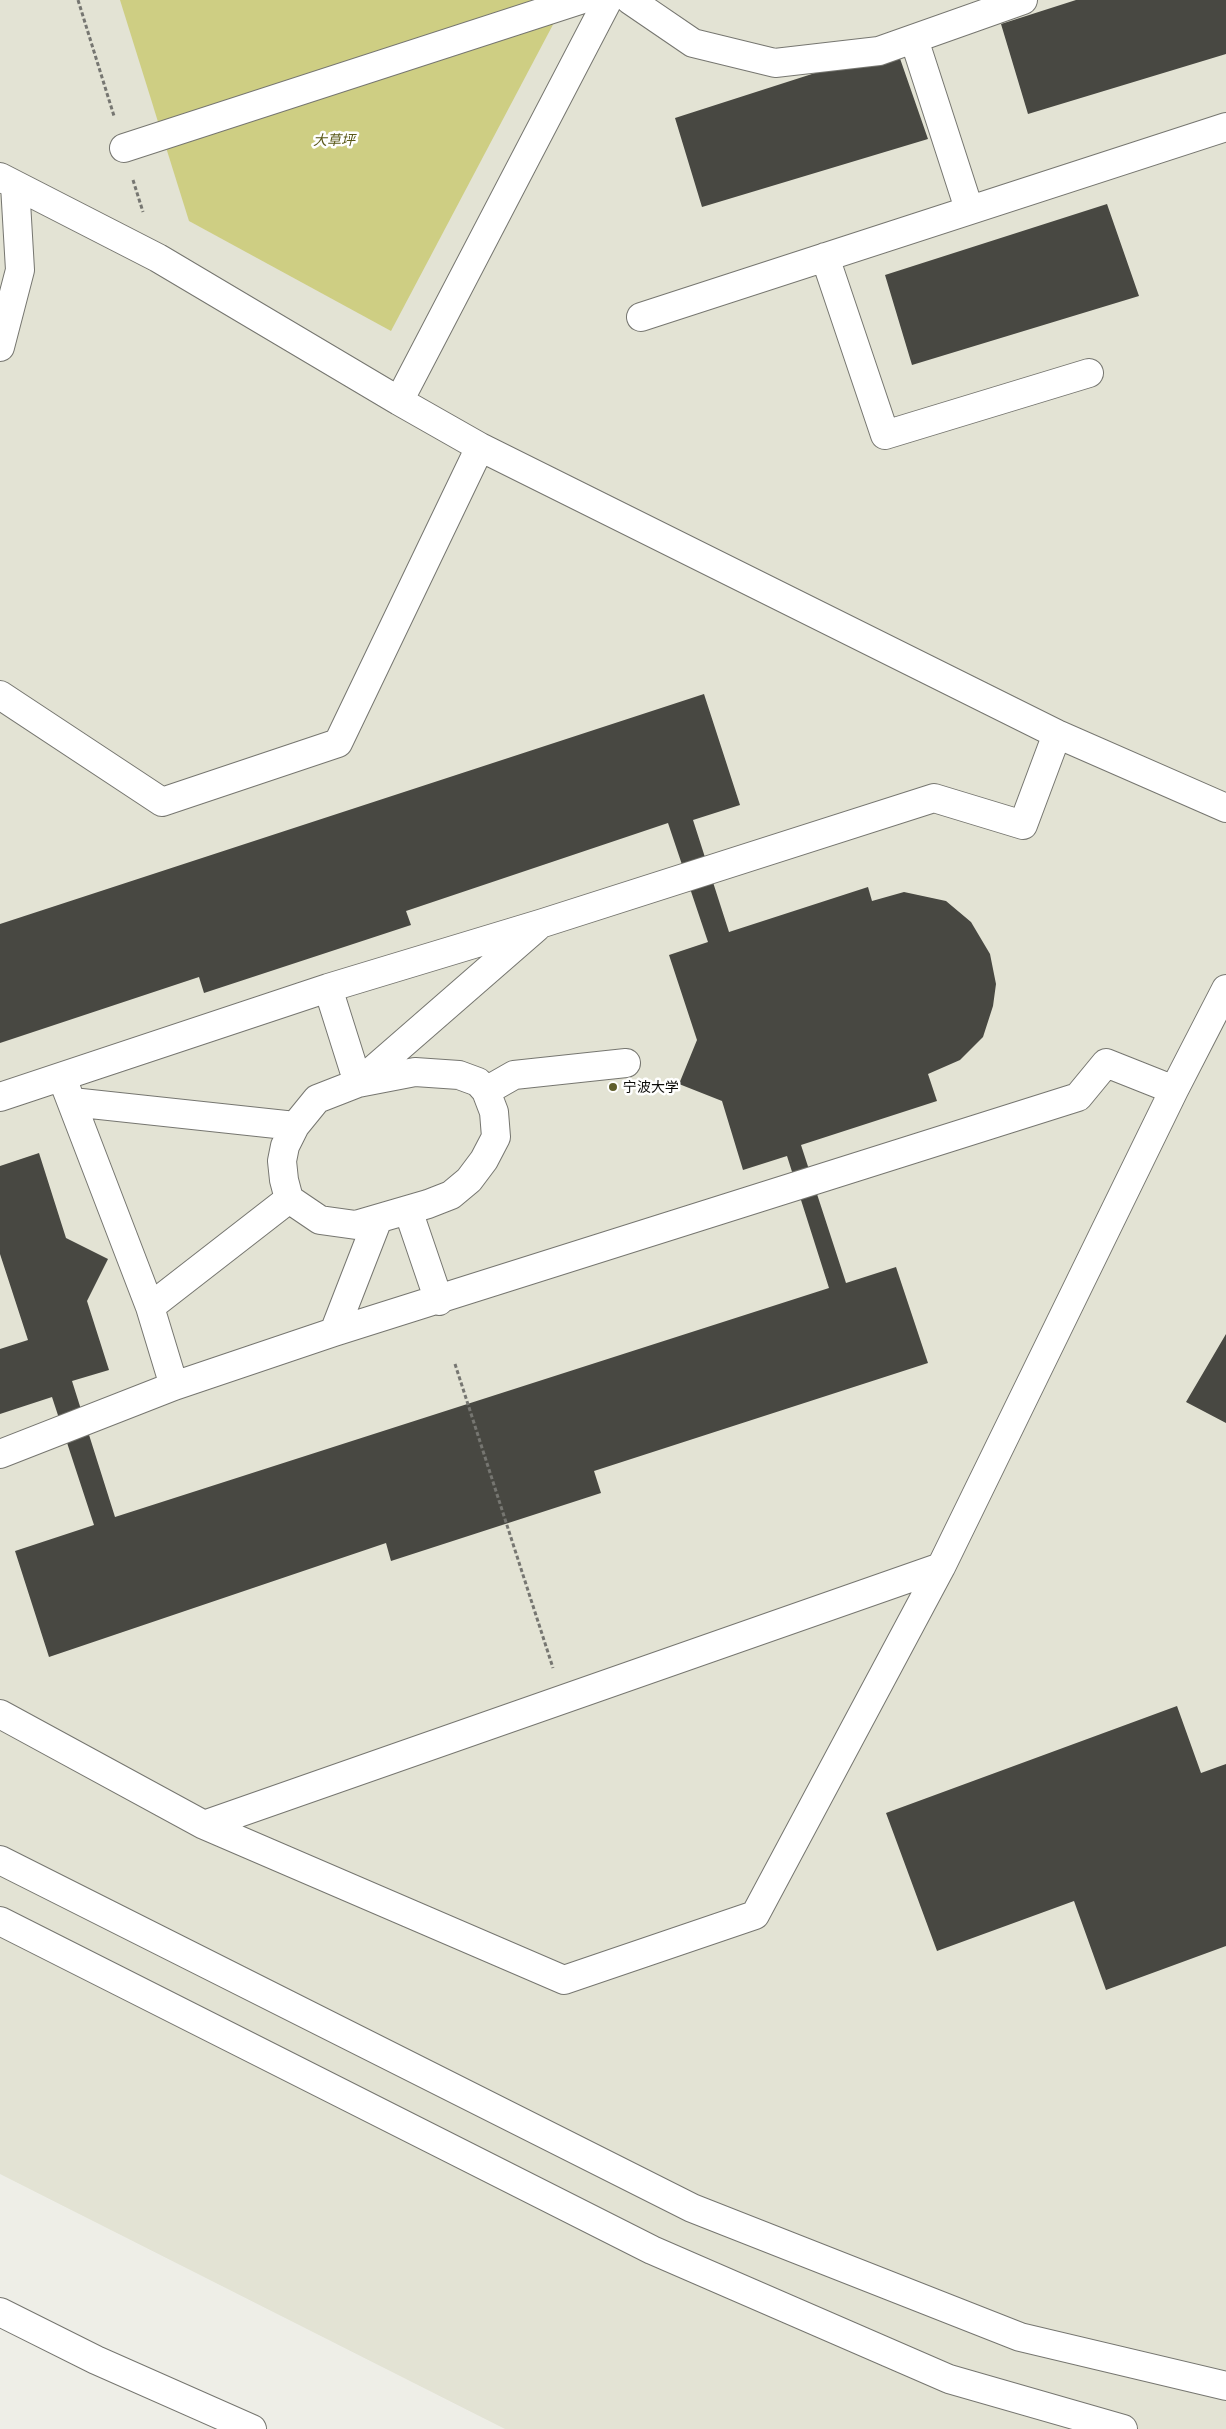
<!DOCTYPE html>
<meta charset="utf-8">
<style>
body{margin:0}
canvas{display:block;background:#eeeee7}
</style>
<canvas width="1226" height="2429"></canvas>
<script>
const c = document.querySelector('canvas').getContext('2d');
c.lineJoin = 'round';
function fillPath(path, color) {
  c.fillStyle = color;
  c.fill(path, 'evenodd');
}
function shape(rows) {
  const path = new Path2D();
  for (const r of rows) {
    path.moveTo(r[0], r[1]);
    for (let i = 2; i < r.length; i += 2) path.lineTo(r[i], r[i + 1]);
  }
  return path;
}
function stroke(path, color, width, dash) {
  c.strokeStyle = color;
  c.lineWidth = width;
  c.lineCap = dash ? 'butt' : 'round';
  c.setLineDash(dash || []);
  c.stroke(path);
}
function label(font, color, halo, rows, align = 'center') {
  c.font = font + ' Georgia,"Noto Sans SC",serif';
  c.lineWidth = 5;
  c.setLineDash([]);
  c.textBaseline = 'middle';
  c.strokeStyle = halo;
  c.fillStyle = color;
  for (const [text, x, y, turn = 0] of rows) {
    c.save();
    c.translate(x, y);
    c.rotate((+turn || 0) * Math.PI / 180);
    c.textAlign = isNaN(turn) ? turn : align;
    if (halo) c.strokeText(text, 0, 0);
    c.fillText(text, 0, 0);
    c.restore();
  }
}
fillPath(shape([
 [0,0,1226,0,1226,2429,505,2429,0,2174]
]), '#e3e3d4');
fillPath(shape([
 [120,0,566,0,391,331,189,221]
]), '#cece83');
fillPath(shape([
 [1076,0,1226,0,1226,54,1028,114,1001,24],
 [896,47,928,139,702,207,675,118],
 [1107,204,1139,296,912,365,885,275],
 [704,694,740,805,693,820,729,932,868,887,872,901,904,892,946,901,971,922,990,954,996,984,993,1006,983,1037,960,1060,928,1074,937,1101,801,1145,846,1283,896,1267,928,1363,594,1471,601,1493,391,1561,386,1543,49,1657,15,1551,94,1525,52,1397,0,1414,0,1349,28,1340,0,1254,0,1166,39,1153,66,1238,108,1259,87,1301,109,1370,72,1381,115,1517,829,1288,787,1156,743,1170,722,1101,679,1084,697,1040,669,955,708,942,668,823,406,911,411,925,204,993,199,977,0,1043,0,924],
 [1226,1334,1226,1423,1186,1402],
 [1177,1706,1201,1773,1226,1764,1226,1946,1106,1990,1074,1901,937,1951,886,1813]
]), '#484842');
const minor = shape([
 [630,0,693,43,775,63,879,51,1023,0],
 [914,39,969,209],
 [124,148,580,0],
 [0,177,158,258,399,401,608,0],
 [825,257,885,435,1089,373],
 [641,317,1226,127],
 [0,347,20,270,15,185],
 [399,401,480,447,1057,734,1226,808],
 [0,695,162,802,338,743,480,447],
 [328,988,358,1083,536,928],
 [66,1088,150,1307,289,1199],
 [486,1091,514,1075,626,1063],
 [0,1097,328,988,543,923,934,798,1023,825,1057,734],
 [72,1102,295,1126,317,1099,358,1083,415,1072,459,1075,478,1082,486,1091,494,1112,496,1137,484,1160,469,1180,451,1195,428,1204,356,1225,320,1220,289,1199,284,1180,282,1161,285,1146,295,1126],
 [408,1210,439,1301],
 [150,1307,174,1386],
 [334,1332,378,1219],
 [0,1454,174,1386,334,1332,1078,1097,1106,1063,1174,1090],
 [0,1714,204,1825,564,1980,755,1915,941,1567,1174,1090,1226,989],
 [204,1825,941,1567],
 [0,1860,692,2208,1020,2337,1226,2386],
 [0,1921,652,2250,949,2379,1123,2429],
 [0,2312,96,2360,252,2429]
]);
stroke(minor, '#767670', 30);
stroke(shape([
 [78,0,114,116],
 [133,180,143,212],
 [455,1364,553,1668]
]), '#767671', 3, [4, 2.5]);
stroke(minor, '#fff', 28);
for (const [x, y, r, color] of [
 [613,1087,5,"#5e5d2a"]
]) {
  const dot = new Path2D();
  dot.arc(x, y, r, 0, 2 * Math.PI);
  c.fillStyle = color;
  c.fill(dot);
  stroke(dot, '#fffffe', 2);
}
label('italic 14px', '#5a5918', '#fffffe', [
 ["大草坪",334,140]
]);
label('14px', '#0b0b09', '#fffffe', [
 ["宁波大学",623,1087]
], 'left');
</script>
